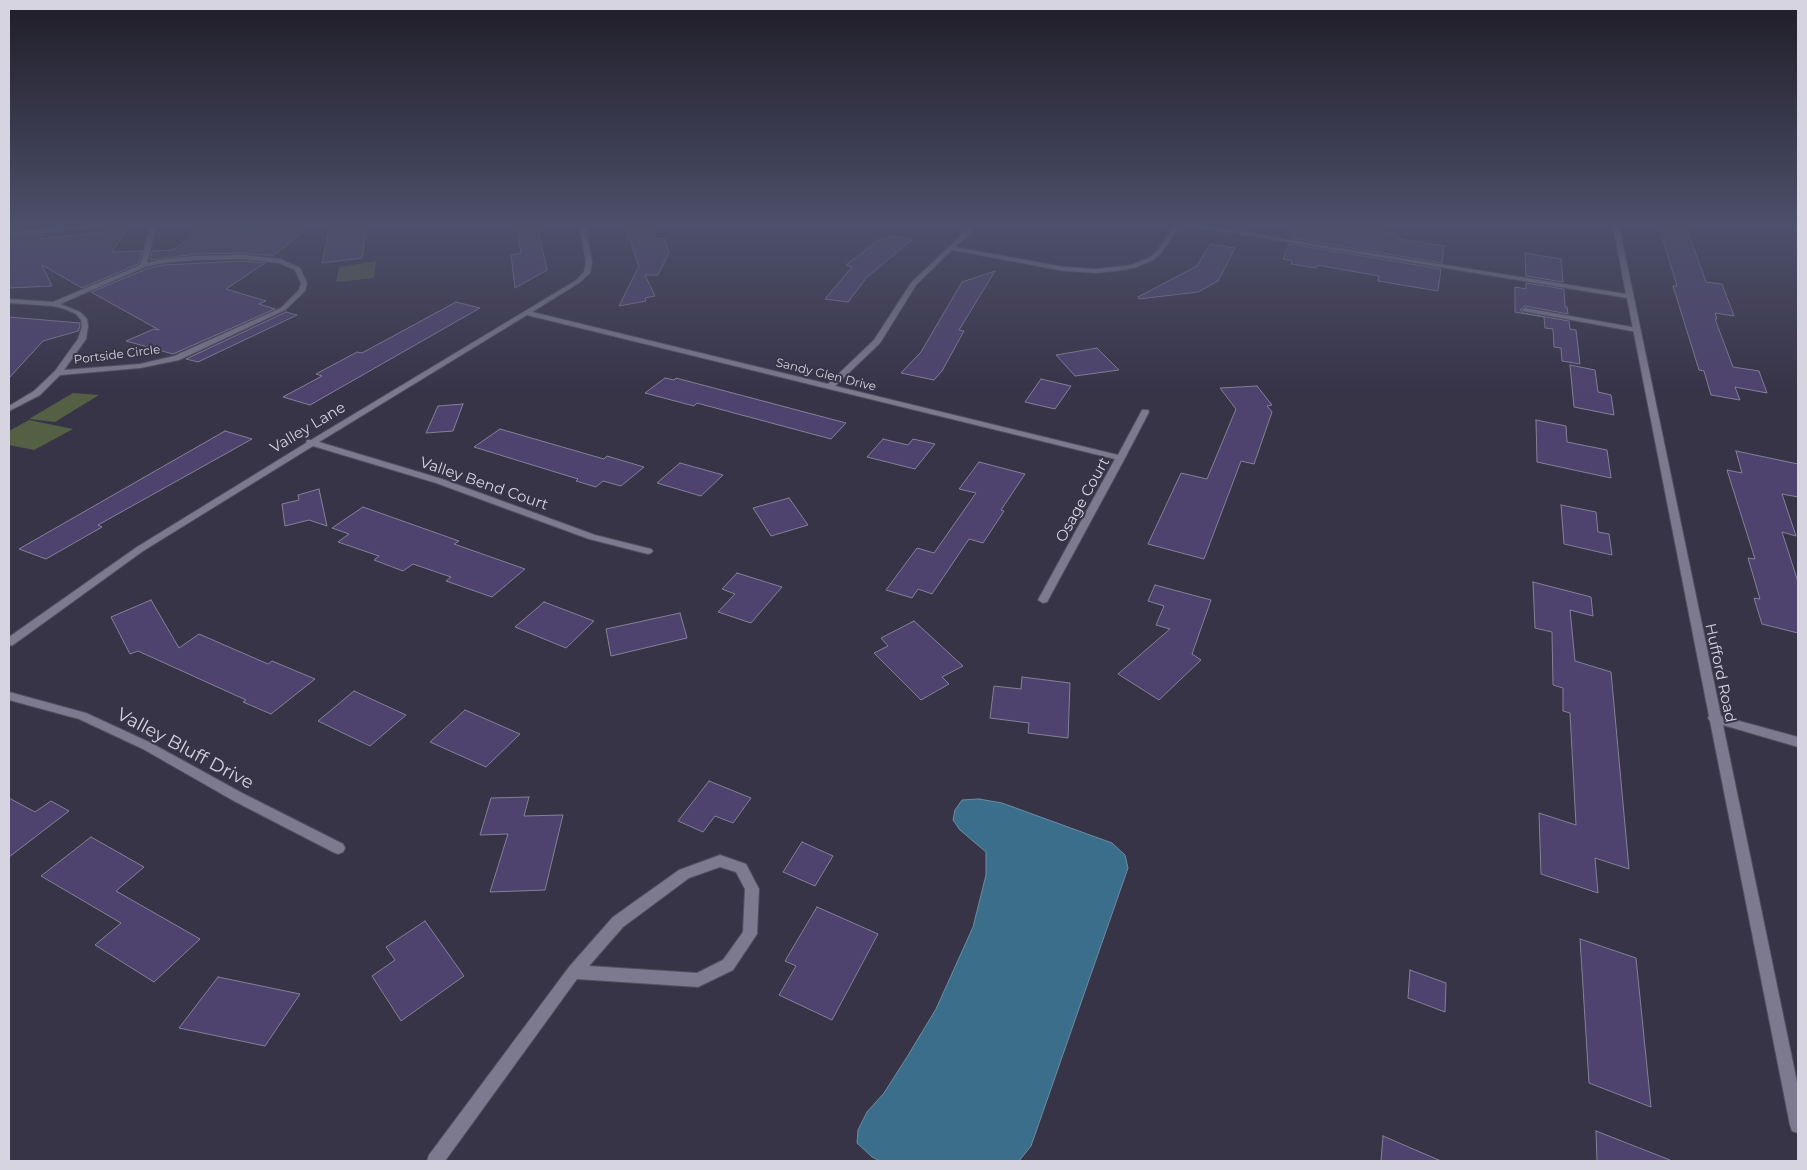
<!DOCTYPE html>
<style>
body{margin:0}
#map{position:relative;width:1807px;height:1170px;overflow:hidden;background:#383448;font-family:Montserrat,sans-serif}
canvas{display:block}
.frame{position:absolute;inset:0;border:10px solid #d6d4e0;pointer-events:none}
</style>
<div id="map">
<canvas width="1807" height="1170"></canvas>
<div class="frame"></div>
</div>
<script>
const c = document.querySelector('canvas').getContext('2d');
c.lineJoin = 'round';
function fillPath(path, color) {
  c.fillStyle = color;
  c.fill(path, 'evenodd');
}
function shape(rows) {
  const path = new Path2D();
  for (const r of rows) {
    path.moveTo(r[0], r[1]);
    for (let i = 2; i < r.length; i += 2) path.lineTo(r[i], r[i + 1]);
  }
  return path;
}
function stroke(path, color, width, dash) {
  c.strokeStyle = color;
  c.lineWidth = width;
  c.lineCap = dash ? 'butt' : 'round';
  c.setLineDash(dash || []);
  c.stroke(path);
}
function label(font, color, halo, rows, align = 'center') {
  c.font = font + ' Montserrat,sans-serif';
  c.lineWidth = 4;
  c.setLineDash([]);
  c.textBaseline = 'middle';
  c.strokeStyle = halo;
  c.fillStyle = color;
  for (const [text, x, y, turn = 0] of rows) {
    c.save();
    c.translate(x, y);
    c.rotate((+turn || 0) * Math.PI / 180);
    c.textAlign = isNaN(turn) ? turn : align;
    if (halo) c.strokeText(text, 0, 0);
    c.fillText(text, 0, 0);
    c.restore();
  }
}
fillPath(shape([
 [376,261,374,278,336,282,339,267],
 [73,393,99,395,55,422,29,419],
 [29,420,73,429,34,450,9,445,9,431]
]), '#545f44');
const water = shape([
 [979,799,1002,803,1112,843,1125,855,1128,868,1031,1146,1019,1161,880,1161,872,1157,857,1143,858,1130,867,1112,884,1093,907,1057,936,1009,973,927,986,875,986,852,960,830,953,820,955,810,962,800,979,799]
]);
fillPath(water, '#3b6e8a');
stroke(water, '#6a8da4', 1);
const building = shape([
 [517,226,537,226,547,270,515,288,511,255,521,253,517,226],
 [625,226,650,226,655,239,664,238,669,253,658,275,645,275,655,296,645,298,646,301,619,306,639,266,625,226],
 [1297,226,1319,226,1354,231,1355,228,1399,235,1398,239,1444,246,1442,263,1292,238,1297,226],
 [1659,226,1686,226,1706,282,1722,284,1734,316,1715,313,1717,319,1715,319,1733,367,1759,371,1767,393,1735,387,1740,400,1711,395,1704,371,1699,370,1673,286,1677,286,1659,226],
 [366,228,362,258,322,263,329,231,366,228],
 [126,230,112,252,142,251,138,264,82,288,42,265,52,286,9,288,9,241,12,238,44,234,40,239,126,230],
 [201,230,305,231,273,256,243,253,196,254,150,260,152,251,173,250,201,230],
 [890,236,912,240,867,277,848,302,825,299,852,267,846,265,881,238,886,239,890,236],
 [1210,244,1235,248,1218,281,1198,292,1139,299,1138,297,1197,266,1210,244],
 [1289,244,1441,269,1438,291,1378,281,1379,276,1317,265,1316,268,1291,264,1292,261,1283,259,1289,244],
 [1525,253,1561,259,1563,282,1526,276,1525,253],
 [243,261,265,263,226,289,266,301,259,304,275,309,173,354,126,341,154,329,159,330,91,292,146,269,163,265,243,261],
 [995,271,959,330,964,331,942,371,934,380,901,373,921,352,962,282,995,271],
 [1526,283,1564,289,1565,307,1567,307,1568,314,1525,306,1520,310,1523,313,1569,321,1570,329,1576,330,1580,364,1562,361,1561,348,1554,347,1553,329,1545,328,1544,317,1515,312,1515,287,1526,289,1526,283],
 [456,302,480,308,310,405,283,397,322,376,316,374,357,352,362,353,456,302],
 [286,312,297,315,198,362,186,359,286,312],
 [9,317,80,323,80,326,78,331,43,341,9,378,9,317],
 [1097,348,1119,370,1075,376,1056,355,1097,348],
 [1570,365,1595,370,1598,392,1611,395,1614,415,1574,407,1570,365],
 [665,378,674,380,676,378,846,423,831,439,697,403,694,406,645,393,665,378],
 [1041,379,1071,386,1055,409,1025,402,1041,379],
 [1257,386,1272,405,1267,406,1272,412,1254,464,1241,461,1204,559,1148,544,1181,473,1207,479,1236,409,1220,388,1257,386],
 [463,404,453,431,426,433,438,406,463,404],
 [1536,420,1566,426,1567,442,1607,450,1611,478,1537,462,1536,420],
 [500,429,604,459,607,456,644,467,621,486,603,481,596,487,576,481,578,479,474,447,500,429],
 [225,431,252,439,98,525,102,527,46,559,19,549,225,431],
 [883,439,908,445,913,439,935,444,915,469,867,457,883,439],
 [1736,451,1798,464,1798,497,1782,494,1796,536,1782,532,1798,582,1798,633,1762,624,1754,598,1760,599,1748,558,1755,559,1727,470,1742,473,1736,451],
 [979,462,1025,474,1001,510,1004,511,983,543,969,539,932,594,918,589,912,598,886,590,917,548,934,553,976,493,959,489,979,462],
 [680,463,723,475,701,496,657,483,680,463],
 [319,489,327,526,309,520,285,526,282,504,299,500,298,495,319,489],
 [789,498,808,525,771,536,753,508,789,498],
 [1561,505,1596,512,1598,532,1609,534,1612,555,1564,544,1561,505],
 [363,507,459,541,454,544,525,569,492,597,446,581,451,577,413,564,403,571,374,560,379,556,338,542,349,534,332,528,363,507],
 [737,573,782,587,751,623,718,612,735,594,722,589,737,573],
 [1533,582,1591,597,1593,616,1570,610,1575,661,1611,672,1629,869,1595,858,1598,893,1541,874,1539,813,1576,825,1570,713,1563,711,1563,688,1553,685,1552,632,1535,628,1533,582],
 [1155,585,1211,600,1192,654,1201,660,1159,700,1118,674,1170,629,1156,625,1164,606,1148,601,1155,585],
 [151,600,179,648,199,634,268,664,272,661,315,679,271,714,243,702,246,700,138,651,130,654,111,617,151,600],
 [544,602,594,621,566,648,515,627,544,602],
 [680,613,687,638,611,656,606,629,680,613],
 [914,621,963,666,942,677,949,684,921,700,874,653,888,646,881,638,914,621],
 [1022,677,1070,683,1068,738,1028,733,1029,723,990,718,994,686,1021,689,1022,677],
 [354,691,406,715,370,746,318,721,354,691],
 [465,710,520,734,486,767,430,742,465,710],
 [709,781,751,798,733,823,715,816,703,832,678,821,709,781],
 [529,797,524,816,563,815,545,890,490,892,508,834,480,835,491,798,529,797],
 [9,798,35,812,51,801,69,811,9,857,9,798],
 [91,837,144,867,116,891,200,939,154,982,95,945,121,923,41,876,91,837],
 [802,842,833,856,815,886,783,872,802,842],
 [817,907,878,934,832,1020,779,995,796,966,785,961,817,907],
 [425,921,464,976,401,1021,372,976,395,960,386,947,425,921],
 [1580,939,1636,958,1651,1107,1589,1083,1580,939],
 [1410,970,1446,983,1445,1012,1408,998,1410,970],
 [218,977,300,994,265,1046,179,1028,218,977],
 [1596,1131,1670,1160,1670,1161,1597,1161,1596,1131],
 [1383,1136,1441,1161,1381,1161,1383,1136]
]);
fillPath(building, '#4e436e');
stroke(building, '#848097', 1);
const lane = shape([
 [1525,308,1637,328,1641,330,1637,332,1523,311,1522,310,1525,308],
 [720,855,746,864,759,889,757,934,733,970,698,987,577,979,445,1161,427,1161,429,1155,569,967,613,917,679,870,720,855],
 [720,867,736,872,745,889,743,932,723,960,697,973,589,966,623,927,689,878,720,867]
]);
const street = shape([
 [73,226,92,226,89,228,9,236,9,232,73,226],
 [146,226,156,227,147,263,163,259,196,256,243,255,280,259,300,268,307,283,305,291,285,310,179,360,140,368,60,375,40,395,9,411,9,406,34,391,55,371,78,339,82,326,81,320,76,314,65,309,53,306,9,303,9,299,53,302,140,265,150,228,146,226],
 [243,259,279,263,295,270,301,283,299,290,281,308,174,356,140,364,64,370,86,339,88,326,87,319,80,312,60,304,145,267,163,263,196,260,243,259],
 [579,226,585,226,592,262,590,273,579,283,532,312,828,384,874,340,911,283,971,226,977,226,955,247,1064,267,1096,269,1131,265,1149,258,1157,251,1174,226,1180,226,1161,253,1153,260,1134,268,1116,271,1096,273,1064,271,952,250,916,285,880,343,835,386,1118,455,1141,412,1142,410,1148,410,1149,412,1125,458,1047,602,1043,603,1038,600,1115,459,527,315,319,442,442,479,595,535,651,549,653,551,651,553,648,554,589,539,436,483,313,446,143,551,13,645,9,646,9,637,137,547,306,443,307,440,311,440,575,281,584,272,586,262,579,226],
 [1190,226,1203,226,1626,294,1613,226,1619,226,1721,716,1798,737,1798,747,1723,725,1798,1087,1798,1133,1792,1131,1790,1125,1710,721,1708,718,1709,716,1627,298,1190,226],
 [9,692,86,713,151,743,242,793,343,844,345,848,343,852,338,854,333,852,234,801,143,749,79,719,9,700,9,692]
]);
stroke(lane, '#53505f', 2);
stroke(street, '#53505f', 2);
fillPath(lane, '#7d798f');
fillPath(street, '#7d798f');
const sky = c.createLinearGradient(0, 0, 0, 390);
sky.addColorStop(0, '#1f1d28');
sky.addColorStop(0.58, '#4d506a');
sky.addColorStop(1, '#4d506a00');
c.fillStyle = sky;
c.fillRect(0, 0, 1807, 390);
label('12px', '#d6d4e0', '#383448', [
 ["Portside Circle",117,355,-7],
 ["Sandy Glen Drive",826,375,14]
]);
label('15px', '#d6d4e0', '#383448', [
 ["Valley Lane",308,428,-31],
 ["Valley Bend Court",484,484,19],
 ["Osage Court",1083,500,-61],
 ["Hufford Road",1720,673,78]
]);
label('18px', '#d6d4e0', '#383448', [
 ["Valley Bluff Drive",185,749,28]
]);
</script>
